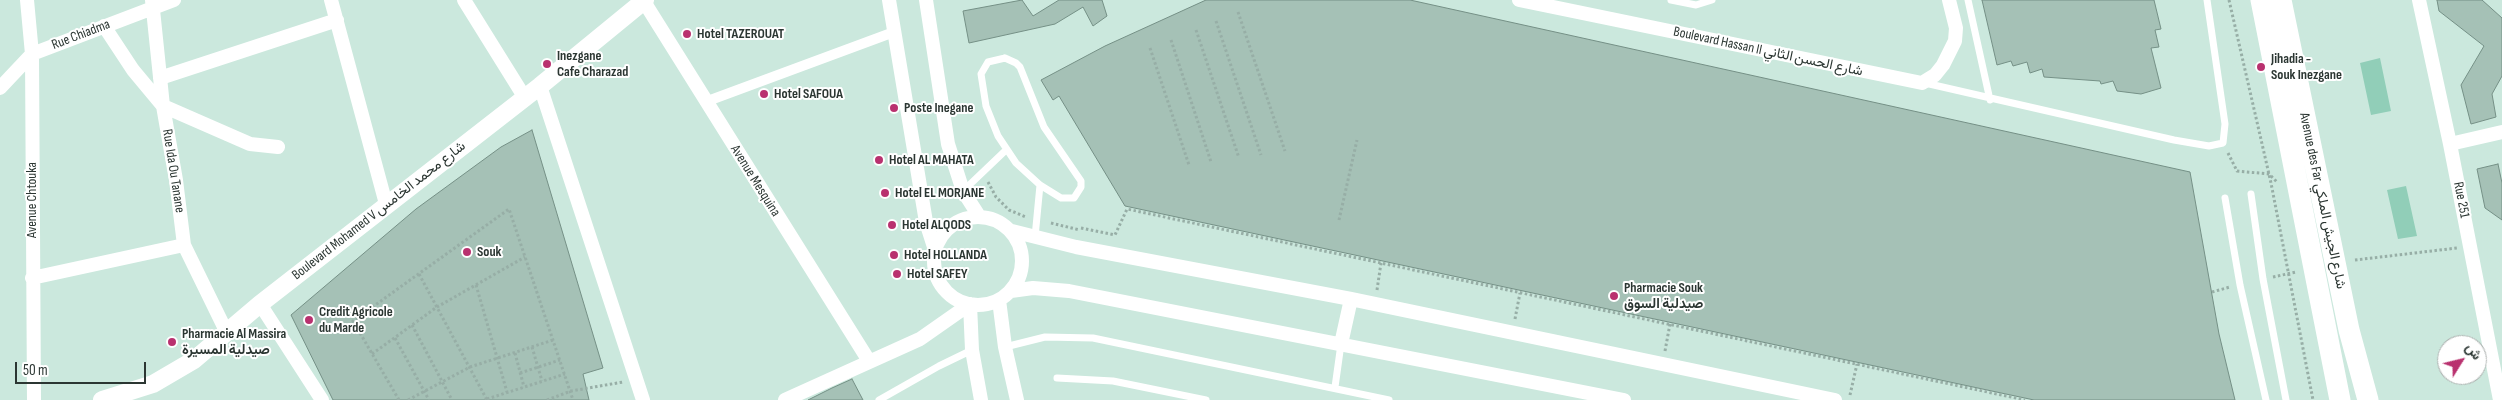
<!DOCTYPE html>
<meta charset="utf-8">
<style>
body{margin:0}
#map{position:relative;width:2502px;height:400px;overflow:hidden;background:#cbe8dd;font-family:"Sofia Sans Condensed",Vazirmatn,sans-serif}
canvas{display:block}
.north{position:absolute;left:2437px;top:335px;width:50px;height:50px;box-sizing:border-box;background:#fff;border:1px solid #aaafad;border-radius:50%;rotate:54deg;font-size:14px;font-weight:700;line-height:20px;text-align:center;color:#2b3632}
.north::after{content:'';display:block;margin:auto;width:18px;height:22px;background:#b9316f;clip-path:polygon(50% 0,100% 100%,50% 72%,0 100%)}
.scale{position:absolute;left:15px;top:362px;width:131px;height:22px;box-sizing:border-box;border:2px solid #2b3632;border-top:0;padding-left:6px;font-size:15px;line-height:18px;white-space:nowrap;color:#2b3632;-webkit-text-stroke:4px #fff;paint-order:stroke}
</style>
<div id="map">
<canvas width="2502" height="400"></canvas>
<div class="north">ش</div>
<div class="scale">50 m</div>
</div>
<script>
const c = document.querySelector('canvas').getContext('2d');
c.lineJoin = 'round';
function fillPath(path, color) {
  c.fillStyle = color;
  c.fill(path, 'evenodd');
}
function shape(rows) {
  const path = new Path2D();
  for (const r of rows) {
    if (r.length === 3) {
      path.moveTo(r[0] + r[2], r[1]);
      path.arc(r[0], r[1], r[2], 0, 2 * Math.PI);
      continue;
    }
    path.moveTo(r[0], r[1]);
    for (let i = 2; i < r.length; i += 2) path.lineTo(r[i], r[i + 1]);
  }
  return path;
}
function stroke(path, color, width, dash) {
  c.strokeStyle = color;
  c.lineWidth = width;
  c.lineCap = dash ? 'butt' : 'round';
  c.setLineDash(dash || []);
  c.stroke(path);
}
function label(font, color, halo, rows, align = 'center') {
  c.font = font + ' "Sofia Sans Condensed",Vazirmatn,sans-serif';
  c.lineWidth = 4;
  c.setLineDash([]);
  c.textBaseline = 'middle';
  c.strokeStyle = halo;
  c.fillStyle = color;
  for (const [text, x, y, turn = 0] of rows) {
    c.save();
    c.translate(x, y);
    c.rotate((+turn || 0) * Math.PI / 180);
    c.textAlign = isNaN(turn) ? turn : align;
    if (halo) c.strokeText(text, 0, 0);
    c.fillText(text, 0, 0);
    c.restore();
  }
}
fillPath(shape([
 [2380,58,2391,111,2371,115,2360,63],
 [2406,186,2417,236,2398,239,2387,190]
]), '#91ceb8');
const building = shape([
 [1022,0,1033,16,1059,0,1102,0,1107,16,1093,26,1083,7,1055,24,969,43,963,11,1022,0],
 [1206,0,1410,0,2190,172,2219,334,2235,400,2034,400,1125,206,1059,96,1053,100,1041,80,1105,46,1206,0],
 [1982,0,2154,0,2161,29,2155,30,2159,47,2151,48,2161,88,2141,94,2117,91,2113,81,2101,84,2100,81,2044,77,2042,69,2030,73,2027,62,2013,66,2011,61,1997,65,1982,0],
 [2437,0,2482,0,2502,18,2502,76,2492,94,2496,117,2471,124,2461,85,2484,46,2439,11,2437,0],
 [532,130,603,368,583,374,589,400,333,400,291,315,416,209,501,147,532,130],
 [2498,164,2502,183,2502,220,2485,208,2477,169,2498,164],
 [852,379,863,400,808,400,832,388,852,379]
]);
fillPath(building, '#a5c1b6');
stroke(building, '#759086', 1);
stroke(shape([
 [2229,0,2271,183,2313,400],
 [1238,12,1285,151],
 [1216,21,1261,155],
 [1196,30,1239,158],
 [1171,40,1211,162],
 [1150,48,1189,165],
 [2228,153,2237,171,2269,174,2277,182],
 [988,182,996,197,1009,210,1026,217],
 [1339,220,1357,140],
 [1051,223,1080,230],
 [1081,228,1115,235,1127,209,2025,400],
 [2355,260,2457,248],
 [419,274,487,400],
 [2273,277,2296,272],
 [476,285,507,392],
 [1377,290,1381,263],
 [2212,292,2230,287],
 [1515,319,1520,293],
 [412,325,452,400],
 [395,338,429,400],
 [532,347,542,381],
 [1665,351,1670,324],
 [515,353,524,387],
 [372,354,437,307,525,257],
 [520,373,560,360],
 [1850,395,1857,364],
 [487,399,565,374],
 [399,400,353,321,509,209,573,400],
 [408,400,470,367,553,340],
 [547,400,571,391,623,382]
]), '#97aea6', 3, [2.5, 2.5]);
stroke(shape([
 [1671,0,1696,5,1712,0],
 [1968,0,1990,100],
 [1005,58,1016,63,1020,67,1044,127,1081,181,1081,187,1074,198,1061,198,1040,185,1016,163,998,136,986,106,981,74,988,62,1005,58],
 [1925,83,2174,140,2209,146,2223,143,2225,124,2207,0],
 [963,191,1006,150],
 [2251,194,2263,279,2286,400],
 [2225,198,2240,285,2266,400],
 [1035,237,1040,185],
 [1005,347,1045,337,1093,338,1389,400],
 [1057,378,1113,381,1206,400],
 [1335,387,1341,344],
 [879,400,939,366,972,350]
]), '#fff', 7);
stroke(shape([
 [705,102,894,32]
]), '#fff', 10);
stroke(shape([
 [27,0,32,54,34,400],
 [152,0,163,106,176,180,184,245,227,333],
 [331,0,386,204],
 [464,0,525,98],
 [643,0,869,361],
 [889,0,926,222,935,250],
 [926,0,948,144,963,191,979,216],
 [1519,0,1922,83,1935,75,1943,65,1955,41,1956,28,1949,0],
 [2419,0,2450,144,2500,400],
 [104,26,133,70,163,106,250,144,278,147],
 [160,78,337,20],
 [540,86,643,400],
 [0,88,32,54,174,0],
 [2450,144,2502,132],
 [978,261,44],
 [1012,231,1076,247,1351,299,1835,400],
 [32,278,184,245],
 [1011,291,1033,288,1069,291,1624,400],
 [999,300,1005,347,1017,400],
 [260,304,322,400],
 [970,304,972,350,981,400],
 [1341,344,1351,299],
 [785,400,920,339,970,304]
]), '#fff', 14);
stroke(shape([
 [102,400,153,384,194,360,260,304,540,86,645,0]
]), '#fff', 18);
stroke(shape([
 [2261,0,2340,400],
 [2281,0,2349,330,2368,400]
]), '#fff', 21);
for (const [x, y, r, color] of [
 [687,34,5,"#b9316f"],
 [547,64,5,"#b9316f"],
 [2261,67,5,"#b9316f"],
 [764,94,5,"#b9316f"],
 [894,108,5,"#b9316f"],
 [879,160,5,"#b9316f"],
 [885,193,5,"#b9316f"],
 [892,225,5,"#b9316f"],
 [467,252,5,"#b9316f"],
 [894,255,5,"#b9316f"],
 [897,274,5,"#b9316f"],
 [1614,296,5,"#b9316f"],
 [309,320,5,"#b9316f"],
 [172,342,5,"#b9316f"]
]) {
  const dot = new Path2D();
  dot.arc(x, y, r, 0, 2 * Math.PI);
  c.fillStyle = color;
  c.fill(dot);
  stroke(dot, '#fff', 2);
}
label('bold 14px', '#2b3632', '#fff', [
 ["Hotel TAZEROUAT",697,34],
 ["Inezgane",557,56],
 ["Cafe Charazad",557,72],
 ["Jihadia -",2271,59],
 ["Souk Inezgane",2271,75],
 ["Hotel SAFOUA",774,94],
 ["Poste Inegane",904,108],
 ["Hotel AL MAHATA",889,160],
 ["Hotel EL MORJANE",895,193],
 ["Hotel ALQODS",902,225],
 ["Souk",477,252],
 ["Hotel HOLLANDA",904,255],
 ["Hotel SAFEY",907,274],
 ["Pharmacie Souk",1624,288],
 ["صيدلية السوق",1624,304],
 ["Credit Agricole",319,312],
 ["du Marde",319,328],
 ["Pharmacie Al Massira",182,334],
 ["صيدلية المسيرة",182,350]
], 'left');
label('14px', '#2b3632', '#fff', [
 ["Rue Chiadma",81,35,-21],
 ["Boulevard Hassan II شارع الحسن الثاني",1768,52,12],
 ["Rue Ida Ou Tanane",173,171,81],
 ["Avenue Mesquina",755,181,58],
 ["Avenue Chtouka",32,200,-90],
 ["Rue 251",2461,200,79],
 ["Avenue des Far شارع الجيش الملكي",2322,201,78],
 ["Boulevard Mohamed V شارع محمد الخامس",379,211,-38]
]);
</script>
